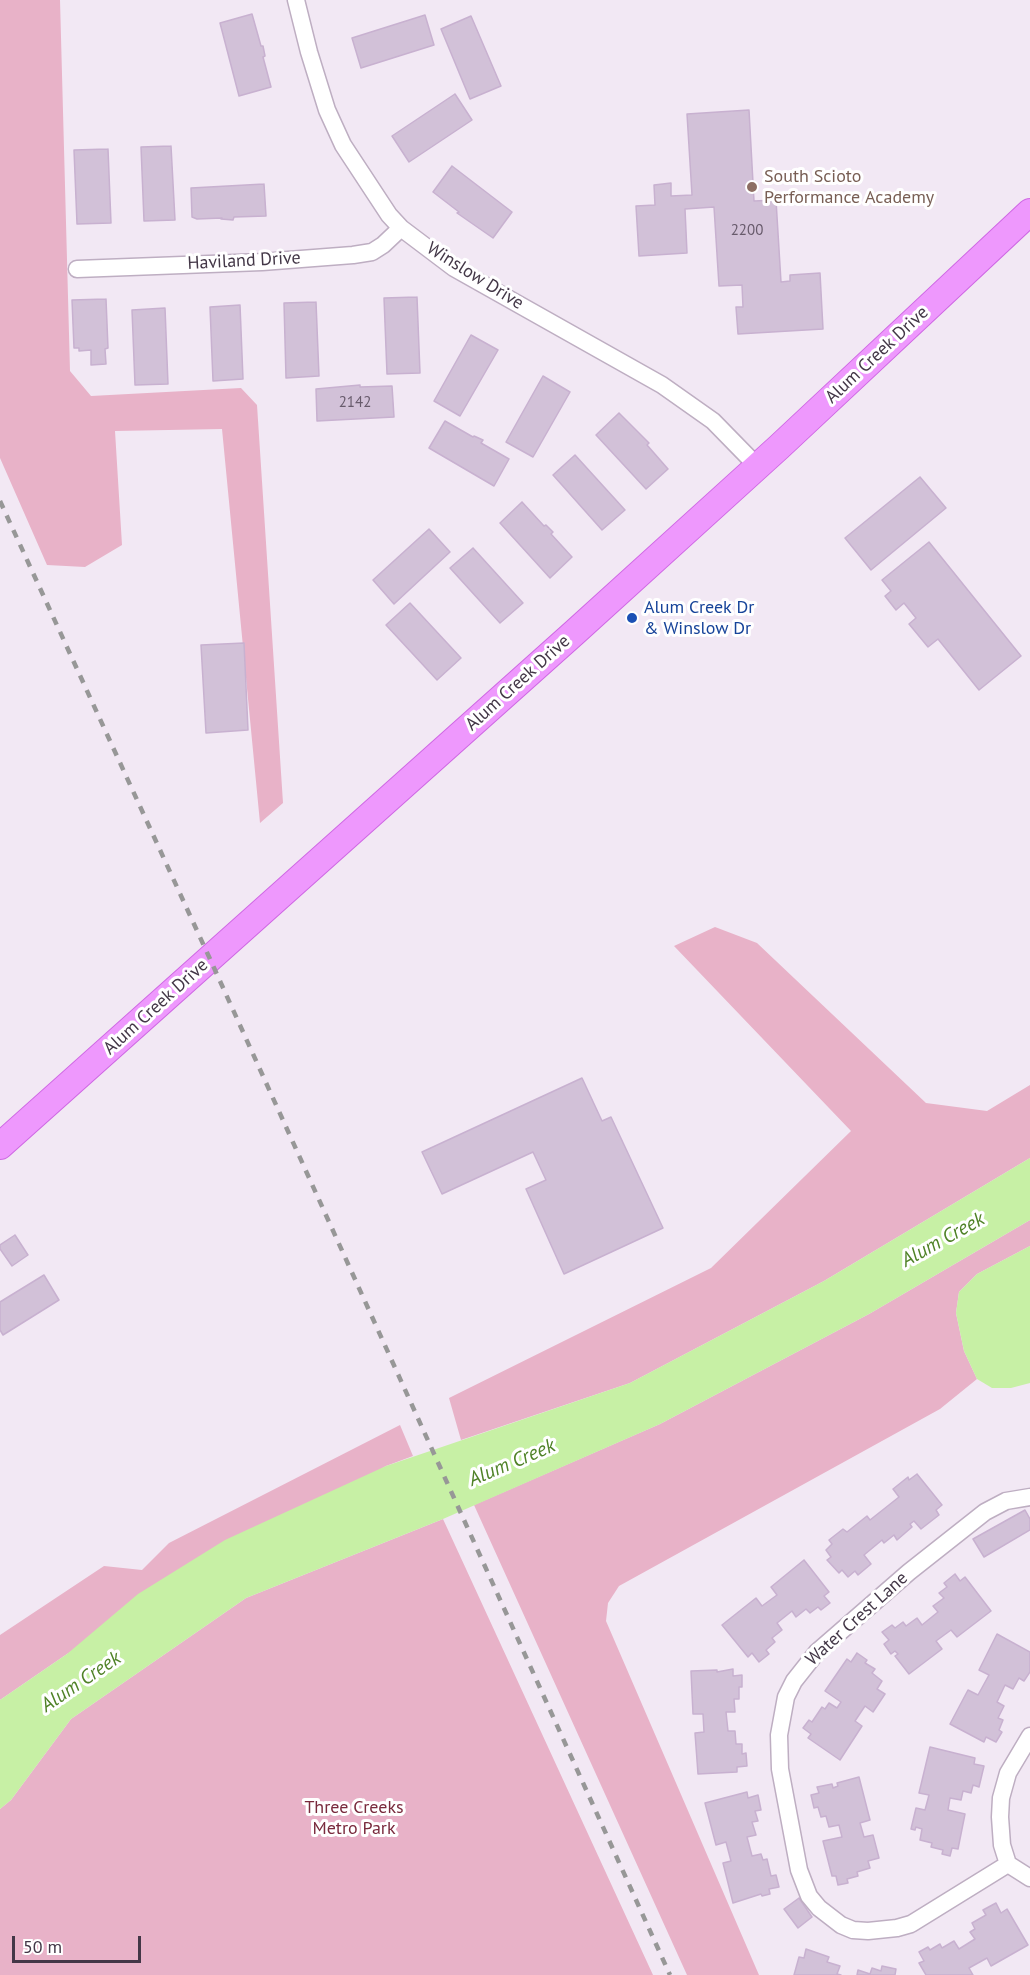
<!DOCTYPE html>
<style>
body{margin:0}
#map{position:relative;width:1030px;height:1975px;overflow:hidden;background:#f2e8f4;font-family:"PT Sans",sans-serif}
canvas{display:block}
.scale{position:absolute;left:12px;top:1936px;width:129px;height:27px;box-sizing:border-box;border:3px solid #433747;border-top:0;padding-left:8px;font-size:18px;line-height:21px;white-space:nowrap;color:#433747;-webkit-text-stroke:4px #fff;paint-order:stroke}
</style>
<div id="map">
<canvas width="1030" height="1975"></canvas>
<div class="scale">50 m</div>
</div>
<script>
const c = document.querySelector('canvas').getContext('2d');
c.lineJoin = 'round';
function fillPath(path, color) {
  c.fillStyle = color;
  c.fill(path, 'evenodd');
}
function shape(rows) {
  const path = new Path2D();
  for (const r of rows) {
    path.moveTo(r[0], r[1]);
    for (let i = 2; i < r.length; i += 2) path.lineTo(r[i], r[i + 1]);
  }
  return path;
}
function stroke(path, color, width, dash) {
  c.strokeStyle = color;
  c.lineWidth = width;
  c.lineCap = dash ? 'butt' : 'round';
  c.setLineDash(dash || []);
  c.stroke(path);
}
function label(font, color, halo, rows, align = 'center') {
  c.font = font + ' "PT Sans",sans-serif';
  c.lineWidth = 6;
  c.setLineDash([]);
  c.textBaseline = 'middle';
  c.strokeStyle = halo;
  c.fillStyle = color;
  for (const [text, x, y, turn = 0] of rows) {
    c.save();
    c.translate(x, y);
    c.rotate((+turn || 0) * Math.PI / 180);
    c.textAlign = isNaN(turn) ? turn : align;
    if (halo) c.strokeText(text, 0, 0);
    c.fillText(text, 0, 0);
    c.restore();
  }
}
fillPath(shape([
 [0,0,60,0,70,371,91,396,241,388,257,405,283,803,260,823,222,429,115,431,122,545,85,567,47,565,0,458],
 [715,927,757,943,926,1103,987,1111,1030,1085,1030,1158,824,1281,630,1383,461,1440,449,1398,711,1268,851,1131,674,946],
 [1030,1220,1030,1246,977,1274,959,1292,956,1313,964,1351,977,1379,940,1409,619,1586,608,1603,606,1621,759,1975,687,1975,474,1505,660,1424,869,1314],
 [400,1425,413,1456,386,1466,67,1654,0,1700,0,1635,104,1566,142,1570,169,1543],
 [443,1519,653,1975,0,1975,0,1809,11,1800,71,1719,246,1598]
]), '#e8b2c8');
fillPath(shape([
 [1030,1158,1030,1220,869,1314,660,1424,443,1519,246,1598,71,1719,11,1800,0,1809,0,1700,67,1654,138,1594,225,1540,386,1466,630,1383,824,1281],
 [1030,1246,1030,1383,1011,1388,992,1388,977,1379,964,1351,956,1313,959,1292,977,1274]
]), '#c7f0a5');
const building = shape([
 [252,14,261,46,263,46,265,56,263,57,271,87,239,96,220,23,252,14],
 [425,15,434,45,361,68,352,38,425,15],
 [471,16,501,86,470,99,441,29,471,16],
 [455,94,472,120,409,162,392,136,455,94],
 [749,110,754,201,776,200,781,282,790,281,790,275,820,273,823,329,738,334,736,307,743,307,742,285,719,286,714,207,685,209,687,253,639,256,636,206,655,205,654,185,671,183,671,196,692,195,687,114,749,110],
 [171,146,175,220,144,221,141,147,171,146],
 [108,149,111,223,77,224,74,150,108,149],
 [452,166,512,212,493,238,457,213,459,212,433,192,452,166],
 [264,184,266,216,234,217,233,220,221,219,222,218,197,219,192,217,191,188,264,184],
 [417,297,420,373,387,374,384,298,417,297],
 [106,299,108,348,105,349,106,364,91,365,91,350,79,351,79,348,74,348,72,300,106,299],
 [316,302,319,376,286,378,284,303,316,302],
 [240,305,243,379,213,381,210,307,240,305],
 [165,308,168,384,135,385,132,310,165,308],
 [471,335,498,350,460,416,434,401,471,335],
 [543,376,570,392,533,457,506,442,543,376],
 [360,385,360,387,392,386,394,417,317,421,316,389,360,385],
 [619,413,649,443,647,445,668,469,646,489,596,435,619,413],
 [445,421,473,437,474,436,483,440,481,443,509,459,494,486,429,448,445,421],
 [575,455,625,510,602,530,553,475,575,455],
 [920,477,946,508,871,570,845,538,920,477],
 [522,502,544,526,546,525,553,532,551,534,572,557,550,578,500,523,522,502],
 [429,529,450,552,394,604,373,580,429,529],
 [929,542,1021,656,979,690,938,639,928,647,909,624,916,618,904,603,896,610,885,596,891,591,882,580,929,542],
 [473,548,523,603,500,623,450,568,473,548],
 [410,603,461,658,437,680,386,625,410,603],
 [244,643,248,730,206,733,201,645,244,643],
 [582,1078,602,1121,611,1117,663,1228,564,1274,526,1189,546,1180,533,1152,442,1194,422,1152,582,1078],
 [15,1235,28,1255,12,1266,0,1249,0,1245,15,1235],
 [44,1275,59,1300,3,1335,0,1330,0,1302,44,1275],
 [917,1474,942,1505,936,1510,939,1515,921,1529,914,1521,910,1524,912,1527,897,1540,894,1535,884,1543,882,1540,864,1555,871,1564,858,1575,855,1571,848,1577,842,1570,839,1573,827,1560,831,1557,826,1550,832,1544,829,1540,843,1529,847,1532,867,1516,870,1520,899,1497,893,1489,908,1477,909,1480,917,1474],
 [1025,1510,1030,1519,1030,1530,984,1557,973,1539,1025,1510],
 [804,1560,829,1592,824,1596,830,1603,821,1610,818,1607,810,1613,806,1609,796,1617,792,1611,777,1623,782,1630,772,1638,775,1642,766,1650,769,1654,759,1662,752,1653,748,1657,722,1625,756,1598,762,1606,777,1595,771,1587,804,1560],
 [955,1574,960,1581,965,1577,991,1611,957,1637,951,1630,936,1641,942,1649,909,1674,895,1656,898,1654,895,1651,891,1654,884,1644,889,1640,882,1632,892,1625,895,1628,903,1622,906,1626,917,1618,922,1625,938,1612,933,1606,944,1598,939,1593,947,1587,944,1583,955,1574],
 [997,1634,1030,1652,1030,1672,1024,1681,1019,1678,1013,1689,1005,1685,997,1702,1004,1706,998,1718,1003,1720,999,1730,1002,1732,996,1742,986,1737,984,1742,950,1724,968,1690,978,1695,989,1675,979,1670,997,1634],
 [857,1653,867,1660,865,1663,875,1669,872,1673,882,1681,877,1689,885,1694,873,1712,865,1706,855,1721,862,1726,840,1760,808,1738,811,1734,803,1728,809,1720,812,1722,822,1707,825,1709,829,1703,837,1708,841,1702,825,1691,847,1659,851,1662,857,1653],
 [733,1669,733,1676,742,1675,742,1687,739,1687,739,1699,734,1699,735,1712,726,1712,728,1731,735,1731,736,1744,742,1744,742,1754,746,1753,747,1766,737,1767,737,1772,698,1774,695,1733,704,1732,703,1714,693,1714,691,1671,717,1670,717,1672,733,1669],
 [930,1747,975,1758,974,1764,984,1766,979,1787,973,1785,971,1793,963,1791,961,1800,950,1798,948,1810,965,1814,958,1849,952,1848,950,1856,942,1854,943,1850,931,1847,932,1843,920,1840,922,1829,916,1827,915,1830,911,1829,916,1808,925,1810,929,1795,919,1793,930,1747],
 [859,1777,870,1820,860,1823,864,1837,873,1835,879,1858,868,1861,870,1868,857,1872,858,1876,847,1879,848,1883,838,1885,836,1876,832,1876,823,1841,842,1837,839,1825,829,1827,826,1816,821,1817,818,1807,814,1808,811,1795,819,1793,817,1787,832,1784,833,1788,838,1786,837,1783,859,1777],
 [747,1792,748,1798,758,1795,761,1810,755,1811,758,1821,752,1822,756,1835,747,1837,752,1856,761,1854,763,1860,767,1859,771,1876,776,1875,779,1887,769,1889,770,1894,762,1896,761,1894,733,1903,723,1863,731,1861,726,1842,716,1845,705,1803,747,1792],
 [799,1898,812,1917,798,1928,784,1909,799,1898],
 [996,1903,1001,1913,1007,1909,1028,1945,991,1966,987,1958,969,1968,973,1975,926,1975,919,1963,924,1961,919,1952,928,1947,930,1950,940,1944,942,1948,954,1941,959,1949,975,1939,970,1932,975,1929,972,1923,986,1915,983,1910,996,1903],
 [806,1949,829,1957,827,1962,840,1966,837,1974,841,1975,794,1975,799,1957,804,1958,806,1949],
 [882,1966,896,1969,895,1975,857,1975,858,1970,870,1974,872,1968,881,1971,882,1966]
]);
fillPath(building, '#d2c1d8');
stroke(building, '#c8b1d0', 1.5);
const street = shape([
 [296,0,309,52,327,110,343,145,389,215,401,228,454,268,662,385,713,421,757,466],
 [77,269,262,262,353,255,372,252,383,245,401,228],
 [1030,1736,1008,1773,1001,1798,1000,1817,1002,1845,1008,1864,1030,1878],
 [1008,1864,911,1924,897,1928,868,1931,853,1930,841,1925,819,1908,809,1896,799,1870,780,1769,779,1735,786,1697,794,1681,817,1652,909,1572,985,1512,1006,1501,1030,1497]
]);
const primary = shape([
 [0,1146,574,633,779,447,1030,212]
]);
stroke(street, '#beaec2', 19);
stroke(primary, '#ce67e3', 28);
stroke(street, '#fff', 16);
stroke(primary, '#ee98fd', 26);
stroke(shape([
 [0,501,210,959,670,1975]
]), '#979797', 4.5, [8, 8]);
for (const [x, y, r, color] of [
 [752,187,6,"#8d6e63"],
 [632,618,6,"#1a4fb4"]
]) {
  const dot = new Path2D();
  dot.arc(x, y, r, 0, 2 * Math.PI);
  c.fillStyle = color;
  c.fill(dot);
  stroke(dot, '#fff', 2);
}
label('15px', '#675a6b', null, [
 ["2200",747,231],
 ["2142",355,403]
]);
label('18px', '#785e54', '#fff', [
 ["South Scioto",764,177],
 ["Performance Academy",764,198]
], 'left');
label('18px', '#433747', '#fff', [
 ["Haviland Drive",244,261,-3],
 ["Winslow Drive",475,276,32],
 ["Alum Creek Drive",877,355,-43],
 ["Alum Creek Drive",518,683,-42],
 ["Alum Creek Drive",156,1007,-42],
 ["Water Crest Lane",857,1619,-42]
]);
label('18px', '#164399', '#fff', [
 ["Alum Creek Dr",644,608],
 ["& Winslow Dr",644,629]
], 'left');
label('18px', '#792a3d', '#fff', [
 ["Three Creeks",354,1808],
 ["Metro Park",354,1829]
]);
label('italic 20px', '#4f8227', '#fff', [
 ["Alum Creek",943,1240,-29],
 ["Alum Creek",512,1463,-23],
 ["Alum Creek",81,1682,-34]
]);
</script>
